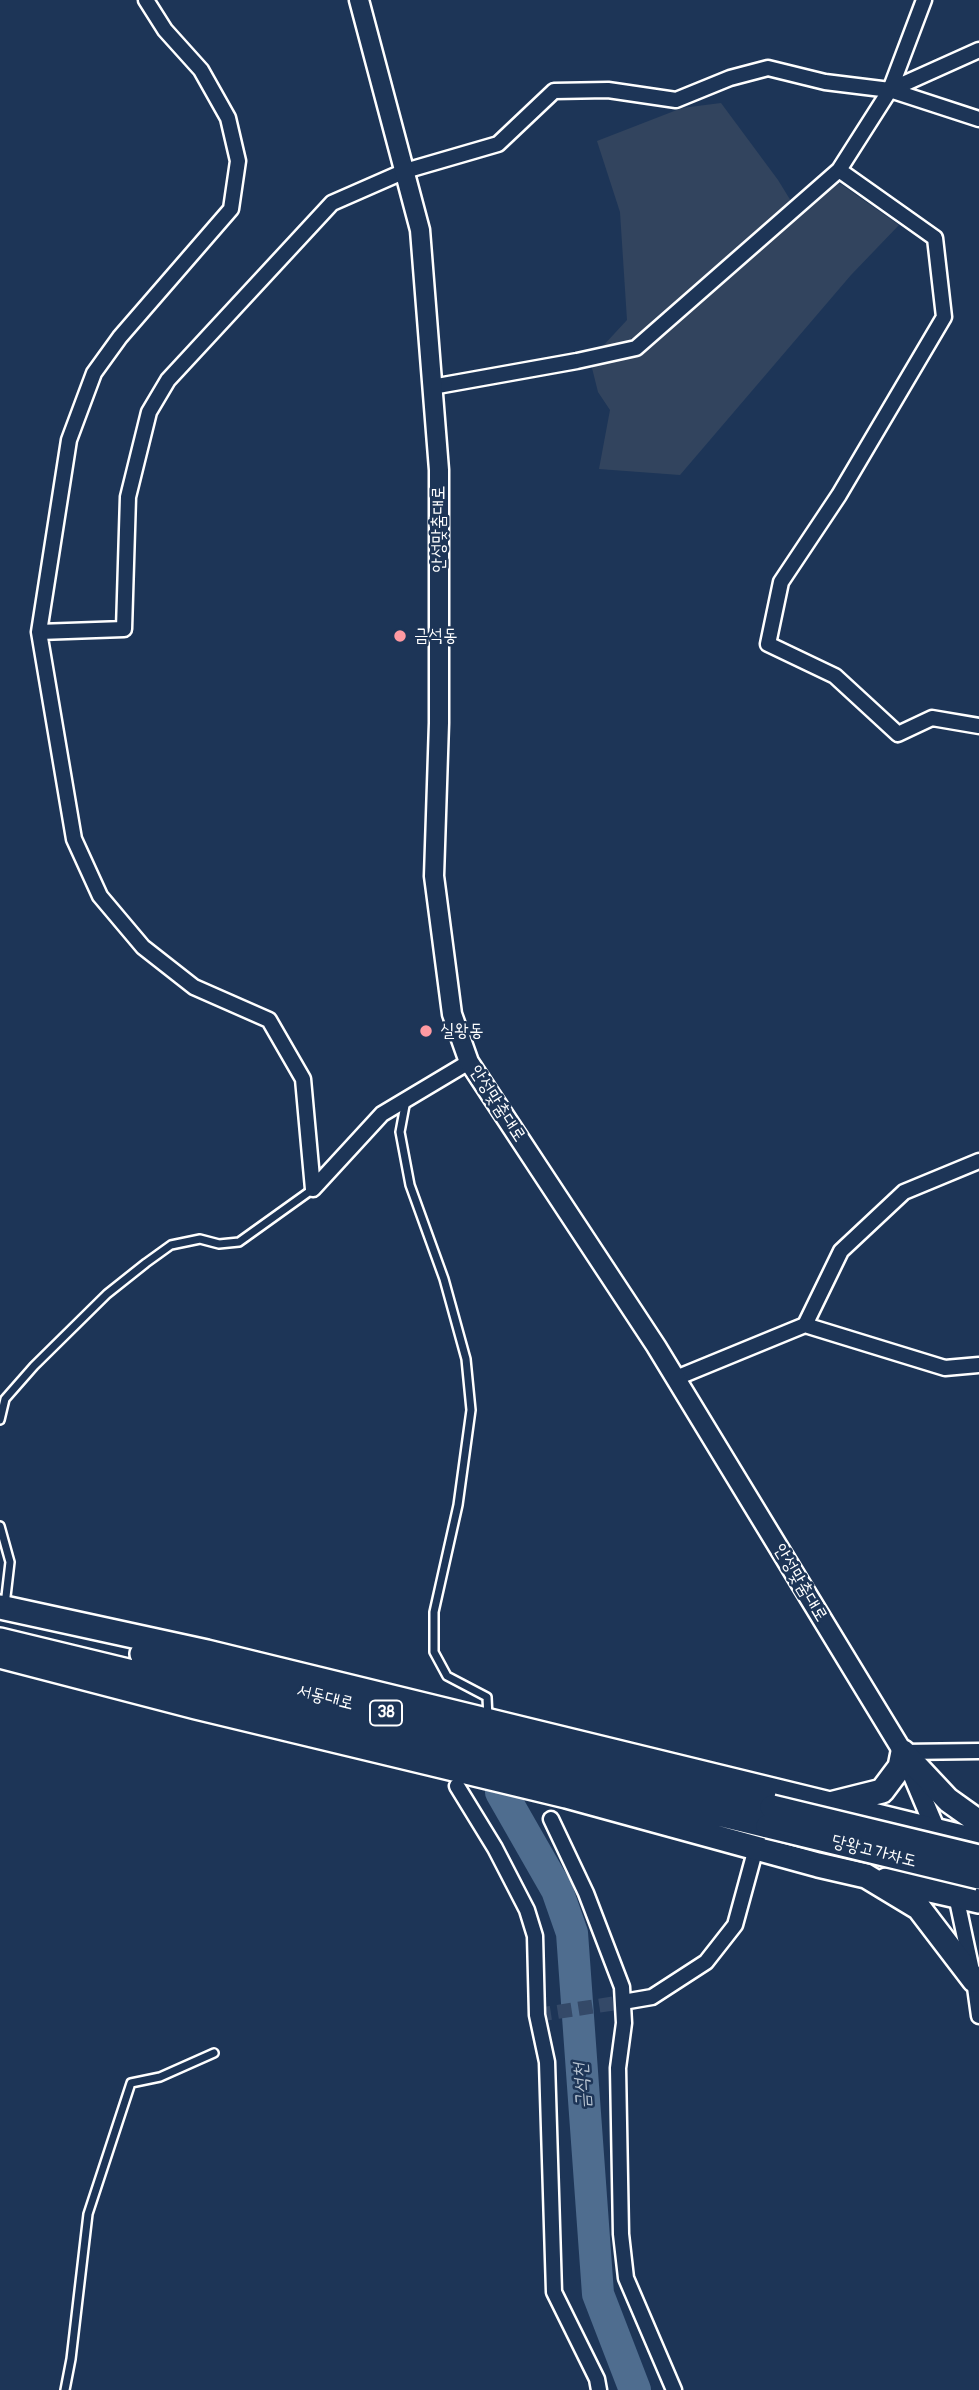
<!DOCTYPE html>
<meta charset="utf-8">
<style>
body{margin:0}
canvas{display:block;background:#1d3557}
</style>
<canvas width="979" height="2390"></canvas>
<script>
const c = document.querySelector('canvas').getContext('2d');
c.lineJoin = 'round';
function fillPath(path, color) {
  c.fillStyle = color;
  c.fill(path, 'evenodd');
}
function shape(rows) {
  const path = new Path2D();
  for (const r of rows) {
    path.moveTo(r[0], r[1]);
    for (let i = 2; i < r.length; i += 2) path.lineTo(r[i], r[i + 1]);
  }
  return path;
}
function stroke(path, color, width, dash) {
  c.strokeStyle = color;
  c.lineWidth = width;
  c.lineCap = dash ? 'butt' : 'round';
  c.setLineDash(dash || []);
  c.stroke(path);
}
function label(font, color, halo, rows, align = 'center') {
  c.font = font + ' Pangolin,"Poor Story",sans-serif';
  c.lineWidth = 5;
  c.setLineDash([]);
  c.textBaseline = 'middle';
  c.strokeStyle = halo;
  c.fillStyle = color;
  for (const [text, x, y, turn = 0] of rows) {
    c.save();
    c.translate(x, y);
    c.rotate((+turn || 0) * Math.PI / 180);
    c.textAlign = isNaN(turn) ? turn : align;
    if (halo) c.strokeText(text, 0, 0);
    c.fillText(text, 0, 0);
    c.restore();
  }
}
fillPath(shape([
 [721,103,778,180,794,206,835,180,899,225,851,275,680,475,599,469,610,410,598,392,590,360,627,320,620,212,597,141,682,108]
]), '#32445e');
stroke(shape([
 [501,1792,557,1890,572,1933,598,2294,635,2390]
]), '#4f6d8f', 32);
stroke(shape([
 [537,2015,623,2002]
]), '#344968', 14, [14, 7]);
const service = shape([
 [406,1100,400,1132,410,1185,444,1279,466,1359,471,1410,458,1505,434,1612,434,1652,447,1676,487,1697,488,1718],
 [0,1420,5,1399,34,1366,107,1294,146,1263,171,1245,200,1239,219,1244,239,1242,313,1189],
 [0,1526,10,1562,5,1605],
 [65,2390,71,2359,88,2214,131,2083,160,2077,214,2053]
]);
const minor = shape([
 [924,0,890,90,979,50],
 [890,90,839,170,935,238,944,317,839,495,781,582,768,644,835,676,898,734,932,718,979,726],
 [432,387,577,361,636,348,839,170],
 [39,632,69,440,94,373,120,337,231,209,238,161,228,118,201,70,165,30,146,0],
 [469,1062,382,1114,313,1189,303,1079,269,1020,194,987,143,947,100,896,74,839,39,632,124,629,128,497,149,412,168,380,332,203,405,171,498,144,554,91,608,90,676,100,730,78,768,68,825,82,890,90,979,119],
 [805,1325,945,1368,979,1365],
 [676,1378,805,1325,841,1251,904,1192,979,1161],
 [903,1752,979,1751],
 [457,1786,495,1848,527,1910,535,1936,537,2015,547,2062,554,2292,597,2379,599,2390],
 [551,1819,586,1893,622,1987,624,2023,618,2068,621,2234,626,2278,674,2390],
 [955,1891,974,1980,979,2016],
 [623,2002,652,1997,706,1962,735,1925,756,1848]
]);
const tertiary = shape([
 [359,0,420,230,439,470,439,723,434,876,452,1014,469,1062,656,1346,903,1752,940,1840]
]);
const trunk = shape([
 [0,1607,207,1652,830,1804,882,1791,900,1767,903,1752],
 [0,1640,768,1826],
 [142,1654,772,1807],
 [0,1656,196,1707,566,1796,818,1865,866,1876,919,1908,974,1980],
 [903,1752,948,1800,979,1822],
 [836,1806,979,1841],
 [886,1880,979,1901]
]);
stroke(service, '#fff', 12);
stroke(minor, '#fff', 19);
stroke(tertiary, '#fff', 23);
stroke(trunk, '#fff', 28);
stroke(service, '#1d3557', 7);
stroke(minor, '#1d3557', 14);
stroke(tertiary, '#1d3557', 18);
stroke(trunk, '#1d3557', 23);
const trunkBridge = shape([
 [772,1807,979,1857],
 [768,1826,979,1877]
]);
stroke(trunkBridge, '#fff', 28, []);
stroke(trunkBridge, '#1d3557', 23);
for (const [x, y, r, color] of [
 [400,636,7,"#ff9aa2"],
 [426,1031,7,"#ff9aa2"]
]) {
  const dot = new Path2D();
  dot.arc(x, y, r, 0, 2 * Math.PI);
  c.fillStyle = color;
  c.fill(dot);
  stroke(dot, '#1d3557', 2.5);
}
for (const [x, y, w] of [
 [386,1713,32]
]) {
  const box = new Path2D();
  box.roundRect(x - w / 2, y - 12.5, w, 25, 5);
  c.fillStyle = '#1d3557';
  c.fill(box);
  stroke(box, '#fff', 2);
}
label('bold 16px', '#fff', null, [
 ["38",386,1713]
]);
label('18px', '#fff', '#1d3557', [
 ["안성맞춤대로",439,529,-90],
 ["안성맞춤대로",497,1104,57],
 ["안성맞춤대로",800,1583,59],
 ["서동대로",325,1698,14],
 ["당왕고가차도",874,1852,14]
]);
label('18px', '#fff', '#1d3557', [
 ["금석동",414,636],
 ["실왕동",440,1031]
], 'left');
label('italic 19px', '#b9c5d2', '#1d3557', [
 ["금석천",583,2086,-94]
]);
</script>
